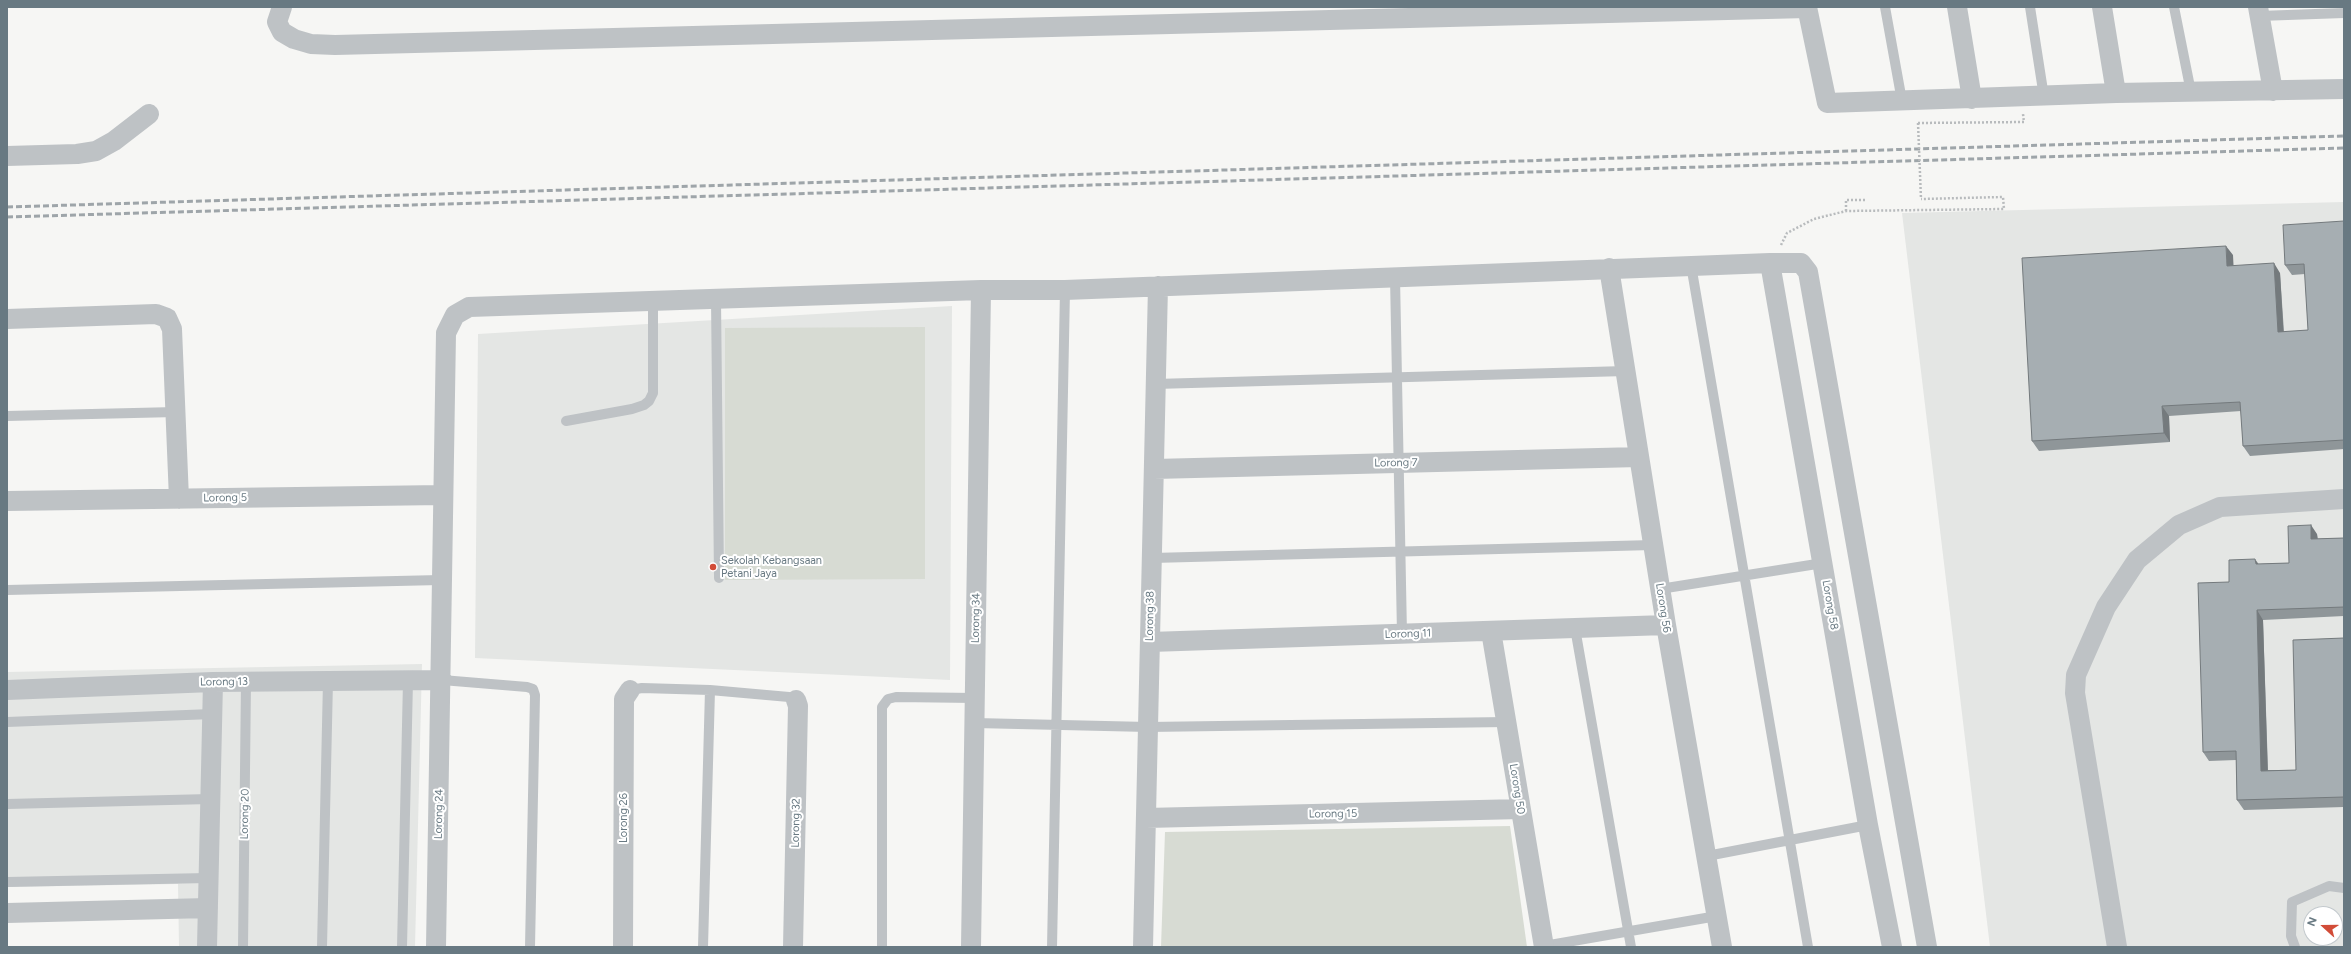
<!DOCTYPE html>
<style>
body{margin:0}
#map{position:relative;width:2351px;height:954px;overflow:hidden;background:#f6f6f4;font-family:Figtree,sans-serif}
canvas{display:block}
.frame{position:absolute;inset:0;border:8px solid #687982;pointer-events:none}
.north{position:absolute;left:2303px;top:906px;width:40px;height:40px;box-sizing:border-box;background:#fff;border:1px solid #c3c9cd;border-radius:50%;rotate:291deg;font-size:11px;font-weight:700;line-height:16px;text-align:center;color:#687982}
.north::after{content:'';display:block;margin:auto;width:14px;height:18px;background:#d24c38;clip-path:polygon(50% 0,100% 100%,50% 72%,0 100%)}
</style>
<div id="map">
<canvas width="2351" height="954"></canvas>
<div class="frame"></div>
<div class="north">N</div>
</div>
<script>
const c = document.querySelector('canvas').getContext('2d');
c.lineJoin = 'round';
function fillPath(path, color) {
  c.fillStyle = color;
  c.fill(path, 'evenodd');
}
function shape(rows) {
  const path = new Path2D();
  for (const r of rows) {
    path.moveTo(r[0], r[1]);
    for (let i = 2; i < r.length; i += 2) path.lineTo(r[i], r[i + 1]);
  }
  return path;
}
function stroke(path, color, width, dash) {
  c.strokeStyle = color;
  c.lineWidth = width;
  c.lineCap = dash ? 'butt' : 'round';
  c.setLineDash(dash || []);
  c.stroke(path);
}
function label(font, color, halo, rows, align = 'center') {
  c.font = font + ' Figtree,sans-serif';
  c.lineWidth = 4;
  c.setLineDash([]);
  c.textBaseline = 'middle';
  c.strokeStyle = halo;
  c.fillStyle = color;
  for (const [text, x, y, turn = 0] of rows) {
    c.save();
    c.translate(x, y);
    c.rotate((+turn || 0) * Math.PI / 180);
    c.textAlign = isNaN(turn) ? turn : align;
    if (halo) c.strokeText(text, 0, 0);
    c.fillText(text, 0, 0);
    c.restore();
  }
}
fillPath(shape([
 [2344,202,2344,947,1990,947,1902,213],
 [2311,914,2335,914,2335,938,2311,938],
 [952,306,950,680,475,658,478,334],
 [422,664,415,947,179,947,178,884,7,887,7,672]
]), '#e4e6e4');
fillPath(shape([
 [925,327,925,579,725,580,725,328],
 [1510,826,1527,947,1161,947,1165,832]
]), '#d7dbd3');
stroke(shape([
 [1918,123,2024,122,2023,114],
 [1846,211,1846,200,1867,200],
 [1781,245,1787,233,1814,219,1846,211,2004,209,2003,197,1921,199]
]), '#b8bbbd', 2.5, [2, 2]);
stroke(shape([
 [1885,7,1902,101],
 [2030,7,2044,97],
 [2174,7,2191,92],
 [2259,16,2344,13],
 [1691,265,1808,947],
 [1395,277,1402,634],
 [716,299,719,578],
 [1155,384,1626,371],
 [7,416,176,412],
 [566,421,632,409,644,405,649,401,653,393,653,301],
 [1152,558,1653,545],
 [1660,589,1823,563],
 [7,590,440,580],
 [1575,628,1631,947],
 [442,680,527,687,533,689,535,695,530,947],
 [630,690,642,688,710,690,789,697,796,700],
 [7,722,212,714],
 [975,723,1148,727,1506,722],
 [7,804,210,799],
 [1707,856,1868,825],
 [7,882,208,878],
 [1544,946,1717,916],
 [243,947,246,682],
 [322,947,328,681],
 [402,947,408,681],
 [703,947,710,690],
 [882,947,882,707,888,699,896,697,975,698],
 [1052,947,1065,290],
 [2295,947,2291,936,2292,902,2329,886,2344,888]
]), '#bec2c5', 10);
stroke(shape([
 [282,7,277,22,282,32,294,39,311,44,335,45,1807,8],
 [1807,7,1827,103,2116,93,2344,89],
 [1957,7,1972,99],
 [2102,7,2116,93],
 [2258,7,2273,91],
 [7,156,77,154,96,151,114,141,149,114],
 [1770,263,1868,825,1892,947],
 [1609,268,1666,625,1722,947],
 [7,319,156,314,167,318,172,329,179,499],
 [1154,469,1639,457],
 [7,501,442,495],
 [1491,631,1544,947],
 [1150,642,1666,625],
 [7,690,213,682,442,680],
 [1146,818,1521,809],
 [7,913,208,908],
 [207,947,213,682],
 [436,947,446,333,455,315,469,307,981,290,1065,290,1770,263,1801,263,1808,272,1927,947],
 [623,947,624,699,630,690],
 [793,947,798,706,796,700],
 [971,947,981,290],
 [1143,947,1158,286],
 [2117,947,2075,693,2076,675,2106,607,2137,560,2179,525,2220,507,2344,499]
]), '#bec2c5', 20);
stroke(shape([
 [7,207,2344,136],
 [7,217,2344,148]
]), '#9ea5a9', 3, [6, 3]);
stroke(shape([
 [1918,123,1921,199]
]), '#b8bbbd', 2.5, [2, 2]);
fillPath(shape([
 [2344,221,2344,449,2250,456,2243,446,2241,411,2169,416,2170,442,2039,451,2032,441,2233,255,2233,266,2280,273,2284,332,2308,330,2305,274,2292,275,2285,265],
 [2317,534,2318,539,2344,538,2344,616,2263,620,2268,770,2296,770,2344,638,2344,807,2244,810,2237,800,2236,760,2209,761,2203,752,2229,582,2259,564,2289,563]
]), '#8f9699');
fillPath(shape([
 [2226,246,2233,255,2234,275,2227,266],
 [2274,263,2280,273,2284,341,2278,332],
 [2162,406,2169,416,2170,442,2164,433],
 [2311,525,2317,534,2318,549,2311,539],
 [2255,559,2262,569,2256,564],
 [2257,610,2263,620,2268,780,2261,771]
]), '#747a7d');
const building = shape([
 [2344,221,2344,440,2243,446,2240,402,2162,406,2164,433,2032,441,2022,258,2226,246,2227,266,2274,263,2278,332,2308,330,2304,264,2285,265,2283,225,2344,221],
 [2311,525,2311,539,2344,538,2344,607,2257,610,2261,771,2296,770,2293,640,2344,638,2344,797,2237,800,2236,751,2203,752,2198,583,2229,582,2229,560,2255,559,2256,564,2289,563,2288,526,2311,525]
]);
fillPath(building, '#a6aeb2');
stroke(building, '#747a7d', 1);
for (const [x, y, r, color] of [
 [713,567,4,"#d24c38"]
]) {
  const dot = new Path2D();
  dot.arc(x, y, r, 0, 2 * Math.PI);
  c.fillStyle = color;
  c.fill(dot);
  stroke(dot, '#fff', 1.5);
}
label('11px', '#687982', '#fff', [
 ["Lorong 7",1396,463,-1],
 ["Lorong 5",225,498,-1],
 ["Lorong 58",1830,605,80],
 ["Lorong 56",1663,608,81],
 ["Lorong 38",1150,616,-89],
 ["Lorong 34",976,618,-89],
 ["Lorong 11",1408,634,-2],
 ["Lorong 13",224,682,-1],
 ["Lorong 50",1517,789,81],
 ["Lorong 20",245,814,-89],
 ["Lorong 24",439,814,-89],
 ["Lorong 15",1333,814,-1],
 ["Lorong 26",624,818,-90],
 ["Lorong 32",796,823,-89]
]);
label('11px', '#687982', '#fff', [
 ["Sekolah Kebangsaan",721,561],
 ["Petani Jaya",721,574]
], 'left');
</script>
